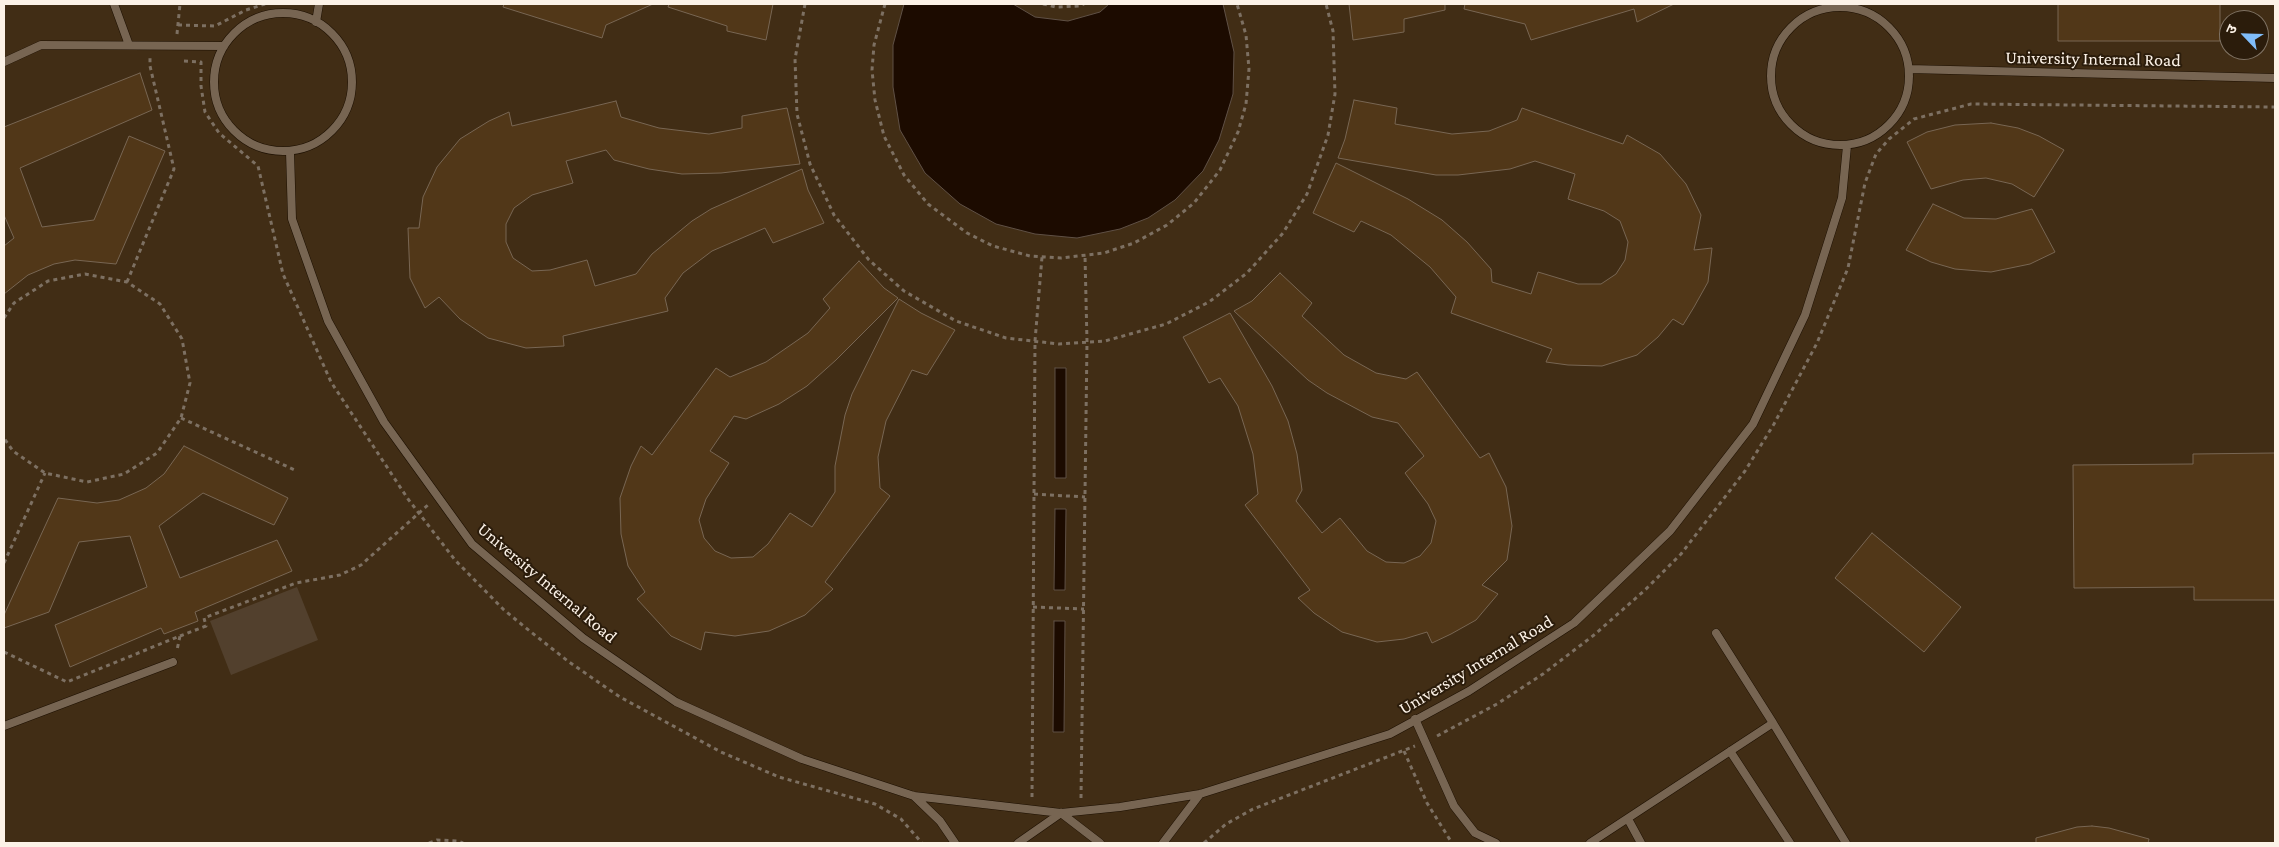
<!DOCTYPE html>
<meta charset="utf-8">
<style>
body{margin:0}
#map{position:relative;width:2279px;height:847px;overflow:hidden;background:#352615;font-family:"Crimson Pro","Noto Sans Devanagari",serif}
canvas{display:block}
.frame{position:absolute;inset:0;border:5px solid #fcf2e7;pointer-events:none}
.north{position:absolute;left:2219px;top:10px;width:50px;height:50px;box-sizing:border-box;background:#2b1c0b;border:1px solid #7f7263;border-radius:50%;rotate:294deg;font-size:14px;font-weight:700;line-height:20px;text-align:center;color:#fcf2e7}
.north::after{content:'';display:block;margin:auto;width:18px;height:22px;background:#80bdfa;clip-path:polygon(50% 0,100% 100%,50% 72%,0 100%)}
</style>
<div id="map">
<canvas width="2279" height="847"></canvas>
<div class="frame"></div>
<div class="north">उ</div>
</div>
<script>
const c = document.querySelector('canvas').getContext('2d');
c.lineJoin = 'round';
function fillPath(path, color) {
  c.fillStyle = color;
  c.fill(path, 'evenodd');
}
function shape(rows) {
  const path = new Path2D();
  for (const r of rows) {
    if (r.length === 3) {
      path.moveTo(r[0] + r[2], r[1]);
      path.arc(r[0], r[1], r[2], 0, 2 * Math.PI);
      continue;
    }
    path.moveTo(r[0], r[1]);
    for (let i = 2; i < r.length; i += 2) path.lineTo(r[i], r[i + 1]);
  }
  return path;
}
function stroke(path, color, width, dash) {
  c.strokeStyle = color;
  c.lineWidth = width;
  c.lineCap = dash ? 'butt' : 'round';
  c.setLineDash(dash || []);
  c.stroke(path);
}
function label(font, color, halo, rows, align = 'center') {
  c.font = font + ' "Crimson Pro",serif';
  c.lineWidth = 4;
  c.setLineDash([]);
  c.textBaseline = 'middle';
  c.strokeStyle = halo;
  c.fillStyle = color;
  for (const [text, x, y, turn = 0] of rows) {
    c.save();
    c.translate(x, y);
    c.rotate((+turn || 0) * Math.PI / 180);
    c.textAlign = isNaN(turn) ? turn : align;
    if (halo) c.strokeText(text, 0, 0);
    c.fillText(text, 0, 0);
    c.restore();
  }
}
fillPath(shape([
 [4,4,2275,4,2275,843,4,843],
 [2229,20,2259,20,2259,50,2229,50]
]), '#412d15');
fillPath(shape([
 [297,587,318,640,231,675,210,621]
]), '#52402d');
const water = shape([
 [904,4,1013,4,1035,17,1068,21,1100,12,1109,4,1223,4,1234,52,1233,94,1219,140,1203,171,1175,200,1148,218,1120,229,1077,238,1035,234,996,224,960,204,925,173,900,130,893,87,893,45,904,4],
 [1055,368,1066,368,1066,478,1055,478,1055,368],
 [1055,509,1066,509,1065,590,1054,590,1055,509],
 [1054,621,1065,621,1064,732,1053,732,1054,621]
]);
fillPath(water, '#1c0b00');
stroke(water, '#5f5045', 1);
const building = shape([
 [504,4,653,4,606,25,602,38,503,7,504,4],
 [669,4,773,4,766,40,727,31,727,26,668,7,669,4],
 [1349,4,1445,4,1445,10,1404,19,1404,32,1353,40,1349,4],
 [1465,4,1674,4,1637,22,1634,9,1531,40,1525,24,1464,9,1465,4],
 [2058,4,2220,4,2220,41,2058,41,2058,4],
 [140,73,152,110,20,168,42,227,94,220,129,136,165,151,116,264,75,260,54,264,28,275,4,294,4,246,14,238,4,215,4,127,140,73],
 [1354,100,1397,108,1395,124,1452,134,1489,131,1517,120,1522,108,1623,144,1627,135,1660,154,1686,184,1701,215,1694,250,1712,248,1708,282,1694,307,1683,325,1673,319,1658,337,1637,355,1602,366,1568,365,1546,362,1552,349,1451,313,1456,297,1430,267,1391,235,1361,221,1354,232,1313,213,1336,163,1408,199,1442,220,1467,242,1491,269,1492,282,1531,294,1538,272,1578,284,1601,284,1616,274,1625,260,1628,242,1620,221,1604,211,1568,199,1575,174,1535,161,1510,169,1458,175,1436,175,1338,158,1345,139,1354,100],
 [616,101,621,117,659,128,709,134,742,128,742,116,787,108,800,164,721,173,682,174,649,169,614,160,606,150,566,161,573,183,532,195,514,208,506,224,506,242,513,258,532,271,550,270,587,260,595,286,636,274,652,254,692,221,711,209,802,169,808,190,824,223,773,243,765,228,712,251,683,273,665,298,668,311,563,336,564,346,526,348,488,338,460,319,439,297,425,308,410,278,408,228,419,228,423,197,437,167,460,139,489,121,509,112,512,126,616,101],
 [1991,123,2018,128,2039,136,2064,150,2034,197,2012,184,1986,178,1963,180,1931,189,1907,142,1927,132,1955,125,1991,123],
 [1933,204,1964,218,1996,219,2032,209,2055,252,2030,264,1991,272,1955,269,1931,262,1906,250,1933,204],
 [859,261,884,288,898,298,836,360,807,386,779,404,746,419,734,416,710,451,729,463,706,499,699,520,704,538,715,551,731,558,753,557,768,544,790,513,812,527,835,492,835,466,845,415,852,394,899,299,921,313,955,330,927,375,912,370,886,421,878,457,880,488,890,496,825,582,833,589,805,615,769,631,735,636,705,632,701,650,671,636,637,599,645,592,628,566,621,534,620,498,631,466,641,446,652,455,716,368,730,377,766,362,808,333,830,308,823,299,859,261],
 [1280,273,1312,303,1302,316,1344,355,1376,373,1406,379,1417,372,1480,458,1489,453,1506,487,1512,526,1507,560,1482,585,1498,594,1476,620,1451,634,1432,643,1427,632,1404,639,1377,642,1342,632,1314,613,1298,598,1310,590,1245,505,1258,494,1253,454,1238,406,1220,378,1209,383,1183,337,1230,313,1272,386,1288,421,1297,454,1302,490,1296,501,1322,533,1340,518,1367,551,1386,562,1404,563,1420,556,1431,543,1436,521,1428,504,1405,473,1424,456,1398,423,1372,417,1327,393,1308,380,1234,311,1252,301,1280,273],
 [184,446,288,498,274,525,203,493,159,526,180,578,277,540,292,571,195,612,198,621,164,634,161,628,70,667,55,625,147,587,130,536,79,542,49,612,4,628,4,615,58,498,97,503,119,500,146,488,164,474,184,446],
 [2275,453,2275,600,2194,600,2194,587,2074,588,2073,465,2193,464,2193,454,2275,453],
 [1872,533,1961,607,1924,652,1835,578,1872,533],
 [2092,826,2109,828,2149,839,2148,843,2036,843,2036,838,2077,827,2092,826]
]);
fillPath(building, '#513718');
stroke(building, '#786653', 1);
const lane = shape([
 [114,4,129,45],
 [1840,76,69],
 [283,82,69],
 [316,22,319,4],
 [4,62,41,45,224,46],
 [1909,69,2275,78],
 [290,152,292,219,328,321,384,422,472,544,583,638,676,702,802,759,914,796,1061,813,1120,807,1200,794,1390,734,1469,691,1574,623,1670,531,1753,424,1805,315,1842,198,1847,146],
 [1716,633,1773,723],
 [1415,719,1454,806,1475,833,1496,843],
 [4,726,173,662],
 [1730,751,1790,843],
 [914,796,940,821,955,843],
 [1061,813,1100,843],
 [1628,819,1641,843],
 [1018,843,1061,813],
 [1163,843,1200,794],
 [1590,843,1773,723,1846,843]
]);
stroke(lane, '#1c0f01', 9);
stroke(shape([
 [805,4,795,59,797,114,810,164,834,215,869,260,904,291,956,321,1006,338,1059,344,1105,341,1166,324,1209,302,1247,273,1283,233,1307,194,1328,135,1335,94,1333,31,1326,4],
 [885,4,874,45,872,70,875,100,884,136,904,175,928,204,967,233,993,246,1030,256,1061,258,1104,253,1134,243,1167,225,1194,203,1220,170,1238,132,1246,104,1249,69,1246,35,1237,4],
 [1043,4,1056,7,1079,6,1084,4],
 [178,25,215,26,246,10,265,4],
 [177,34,180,4],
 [184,61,201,62,201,86,205,112,219,133,258,166,283,274,331,382,408,499,455,560,504,610,531,632,569,662,620,697,721,752,779,777,875,804,901,819,922,843],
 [127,282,174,169,150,66,150,57],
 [4,318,14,303,48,281,85,274,127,282,160,304,182,339,190,383,181,418,157,453,124,474,87,482,45,473,13,451,4,438],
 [181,418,297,471],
 [1034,494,1085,497],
 [4,563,45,473],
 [1033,607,1084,609],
 [180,636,206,626,204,618,296,583,340,575,361,565,429,504],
 [4,652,67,682,180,636,177,650],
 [1437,736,1497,704,1543,674,1594,635,1645,590,1681,554,1745,471,1774,424,1817,343,1848,268,1865,183,1876,154,1889,139,1914,119,1971,104,2275,107],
 [1404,751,1427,803,1452,843],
 [1032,797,1035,341,1042,257],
 [1081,798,1087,342,1085,256],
 [429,843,437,840,458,841,463,843],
 [1204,843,1226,824,1253,809,1415,746]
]), '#7d7062', 3, [4, 4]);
stroke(lane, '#776552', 8);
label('18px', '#fcf2e7', '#2b1c0b', [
 ["University Internal Road",2093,59,1],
 ["University Internal Road",547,583,40],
 ["University Internal Road",1476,665,-31]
]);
</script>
